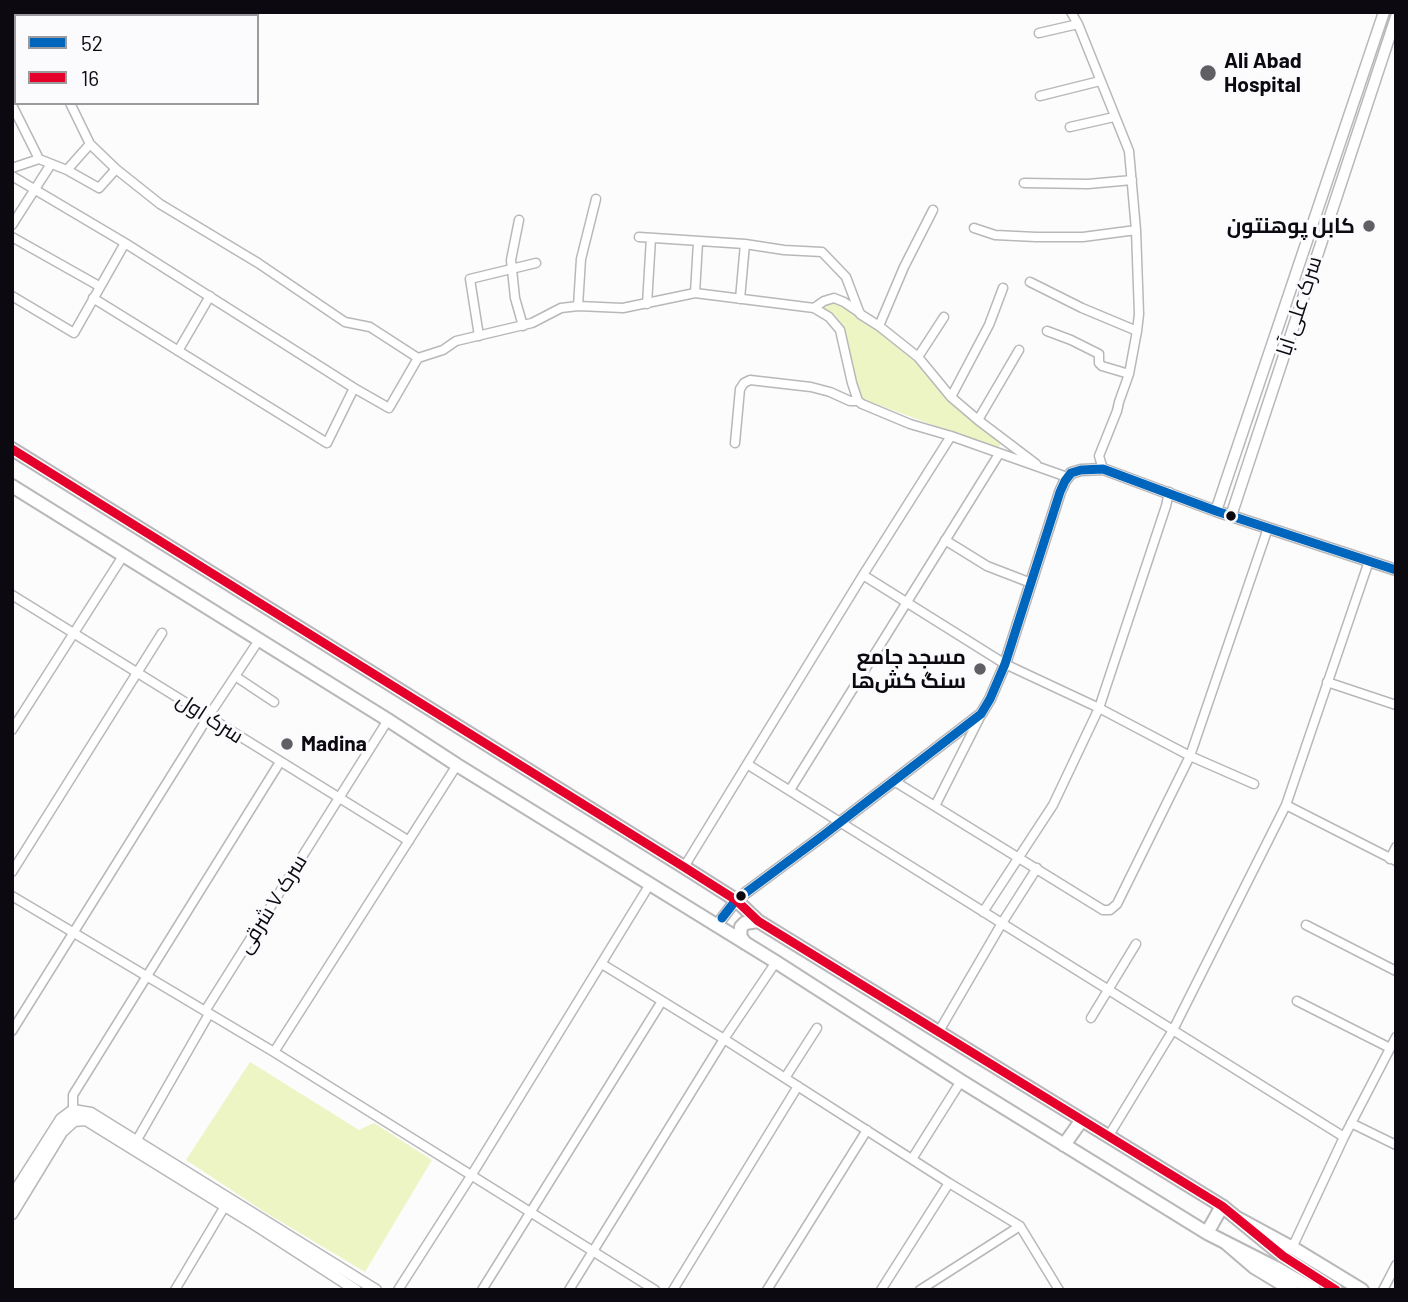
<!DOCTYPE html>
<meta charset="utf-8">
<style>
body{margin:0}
#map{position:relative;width:1408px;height:1302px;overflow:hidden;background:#fcfcfd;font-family:Barlow,sans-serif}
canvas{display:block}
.frame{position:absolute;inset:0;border:14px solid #0c0a10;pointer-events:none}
.legend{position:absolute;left:14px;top:14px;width:245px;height:91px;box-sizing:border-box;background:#fbfbfe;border:2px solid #9b9b9f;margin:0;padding:9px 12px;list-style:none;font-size:21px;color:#0c0a10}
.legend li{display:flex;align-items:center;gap:14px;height:35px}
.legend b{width:35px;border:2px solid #9b9b9f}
</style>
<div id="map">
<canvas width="1408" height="1302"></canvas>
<div class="frame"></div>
<ul class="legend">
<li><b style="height:9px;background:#0065bd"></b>52</li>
<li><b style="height:9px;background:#e4002b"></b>16</li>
</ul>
</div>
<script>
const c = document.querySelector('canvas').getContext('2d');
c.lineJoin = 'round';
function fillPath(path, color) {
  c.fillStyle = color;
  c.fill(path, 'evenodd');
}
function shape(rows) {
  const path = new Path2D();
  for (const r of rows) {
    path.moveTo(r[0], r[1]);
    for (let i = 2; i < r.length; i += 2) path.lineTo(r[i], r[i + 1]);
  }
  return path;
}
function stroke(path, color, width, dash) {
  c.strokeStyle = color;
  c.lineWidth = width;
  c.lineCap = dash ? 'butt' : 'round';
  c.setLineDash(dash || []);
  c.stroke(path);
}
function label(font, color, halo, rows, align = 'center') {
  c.font = font + ' Barlow,Cairo,sans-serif';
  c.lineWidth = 6;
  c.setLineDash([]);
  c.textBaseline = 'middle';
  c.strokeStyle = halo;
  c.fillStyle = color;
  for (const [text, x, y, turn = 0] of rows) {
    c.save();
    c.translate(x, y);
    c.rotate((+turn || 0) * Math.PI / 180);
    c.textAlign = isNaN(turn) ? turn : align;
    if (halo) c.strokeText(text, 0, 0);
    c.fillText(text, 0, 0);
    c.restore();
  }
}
fillPath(shape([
 [837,301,914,354,936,386,986,425,1003,439,998,449,860,398,843,326,835,315,820,307],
 [250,1062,359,1130,374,1123,432,1160,365,1272,263,1211,186,1160]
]), '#ecf5c3');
const minor = shape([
 [24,12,26,16],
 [82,12,83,16],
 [1071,12,1078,24,1129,151,1136,230,1139,314,1137,331,1129,374,1119,402,1117,411,1099,456,1103,469],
 [120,16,128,12],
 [1039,33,1078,24],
 [1040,96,1100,81],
 [70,103,90,144,116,169,160,204,258,263,345,322,370,327,418,358],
 [12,105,39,159,67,170,99,188,116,169],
 [1070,127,1114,117],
 [12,168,39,159],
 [67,170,90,144],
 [12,176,125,243,354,388,389,408,418,358,443,350,456,341,532,323,561,308,578,306,623,308,695,293,814,308,829,317,840,330,852,383,858,401,862,404,910,424,951,436,1067,477],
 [1024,183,1088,184,1132,180],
 [519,220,511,260,515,298,523,326],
 [12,225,51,164],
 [974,228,995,235,1036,237,1083,237,1136,230],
 [12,237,99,286],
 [639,237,745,244,784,250,822,252,846,277,860,314,879,326,918,357,951,397,978,420,1036,464],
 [1030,282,1082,308,1137,331],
 [695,293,698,242],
 [12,296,74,333,125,243],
 [93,298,327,443,354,388],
 [740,299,745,244],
 [647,304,651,238],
 [578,306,581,259,596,199],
 [814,308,824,301,834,298,844,302,860,313],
 [879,326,904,267,933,210],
 [1047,331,1071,340,1099,354,1099,363,1102,366,1129,374],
 [479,336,470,279,536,263],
 [178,351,210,296],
 [918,357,944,317],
 [951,397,989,325,1003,288],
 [978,420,1019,350],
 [735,443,740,389,744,383,750,380,811,387,830,392,850,401,858,401],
 [945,540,987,566,1031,583],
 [863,575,1005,664,1099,708,1190,756,1254,784],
 [12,595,409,841],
 [235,676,274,702],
 [1327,682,1396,705],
 [12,730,123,556],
 [747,764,1344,1137],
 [894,781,1103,910,1110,910,1117,904,1190,756,1268,528],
 [790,790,999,454],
 [1286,805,1396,861],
 [935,806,980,717],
 [1390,859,1396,847],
 [684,867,863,575,951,436],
 [12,872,162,633],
 [12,896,274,1052,655,1290],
 [983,912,1053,805,1099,708,1166,506,1169,492],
 [1306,925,1396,971],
 [602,964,724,1039,949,1183,1020,1226,1059,1290],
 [1297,1001,1390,1048],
 [205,1011,388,720],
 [1091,1018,1136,944],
 [12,1031,208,717,259,640],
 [938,1033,1002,923,1037,868],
 [274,1052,457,765],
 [785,1078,817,1028],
 [73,1115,73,1095,280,762],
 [1351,1123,1396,1145],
 [1108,1137,1173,1030,1286,805,1369,561],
 [134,1145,209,1014],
 [912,1159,961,1081],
 [1292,1248,1344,1137,1396,1037],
 [175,1290,225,1206],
 [398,1290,471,1176,650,884],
 [482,1290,662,1001],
 [569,1290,724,1039,776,962],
 [673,1290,798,1086],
 [767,1290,867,1130],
 [881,1290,949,1183],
 [920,1290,1020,1226],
 [1383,1290,1396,1265]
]);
const tertiary = shape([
 [1216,511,1384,12],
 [1231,516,1396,17],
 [717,925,736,900,821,837,981,714,990,699,1005,664,1060,492,1065,481,1071,473,1081,470,1103,469,1216,511,1396,570],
 [12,1196,61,1119,73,1110,91,1113,376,1290],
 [12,1214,62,1132,74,1121,86,1120,254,1224,356,1290]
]);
const primary = shape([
 [12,449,684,867,736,900,758,921,1222,1206,1283,1256,1336,1290],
 [12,486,388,720,457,765,776,962,961,1081,1207,1233,1276,1268,1314,1290],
 [745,943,740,936,741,927,745,923,758,921],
 [1064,1145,1081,1121],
 [1207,1233,1222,1206]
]);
const trunk = shape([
 [1239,1219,1298,1251,1362,1290],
 [1226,1243,1254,1267,1292,1290]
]);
stroke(minor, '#b8b7ba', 11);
stroke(tertiary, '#b8b7ba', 13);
stroke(primary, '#b8b7ba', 16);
stroke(trunk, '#b8b7ba', 16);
stroke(minor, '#fff', 8);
stroke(tertiary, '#fff', 10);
stroke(primary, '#fff', 12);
stroke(trunk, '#fff', 12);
stroke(shape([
 [722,918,736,900,821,837,981,714,990,699,1005,664,1060,492,1065,481,1071,473,1081,470,1103,469,1216,511,1396,570]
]), '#0065bd', 9);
stroke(shape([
 [12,449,684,867,736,900,758,921,1222,1206,1283,1256,1336,1290]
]), '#e4002b', 9);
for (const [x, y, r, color] of [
 [1208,73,9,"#605f63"],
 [1369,226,7,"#605f63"],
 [1231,516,6,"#0c0a10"],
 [980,669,7,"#605f63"],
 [287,744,7,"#605f63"],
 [741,896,6,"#0c0a10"]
]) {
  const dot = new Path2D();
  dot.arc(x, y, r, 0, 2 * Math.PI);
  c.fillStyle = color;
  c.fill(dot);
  stroke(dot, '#fbfbfe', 2.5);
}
label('bold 21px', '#0c0a10', '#fbfbfe', [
 ["Ali Abad",1224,61],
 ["Hospital",1224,85],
 ["کابل پوهنتون",1355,226,"right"],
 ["مسجد جامع",966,657,"right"],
 ["سنگ کش‌ها",966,681,"right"],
 ["Madina",301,744]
], 'left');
label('21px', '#0c0a10', '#fbfbfe', [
 ["سرک علی آبا",1299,306,-72],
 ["سرک‌ اول",210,718,33],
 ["سرک ۷ شرقی",272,904,-58]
]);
</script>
